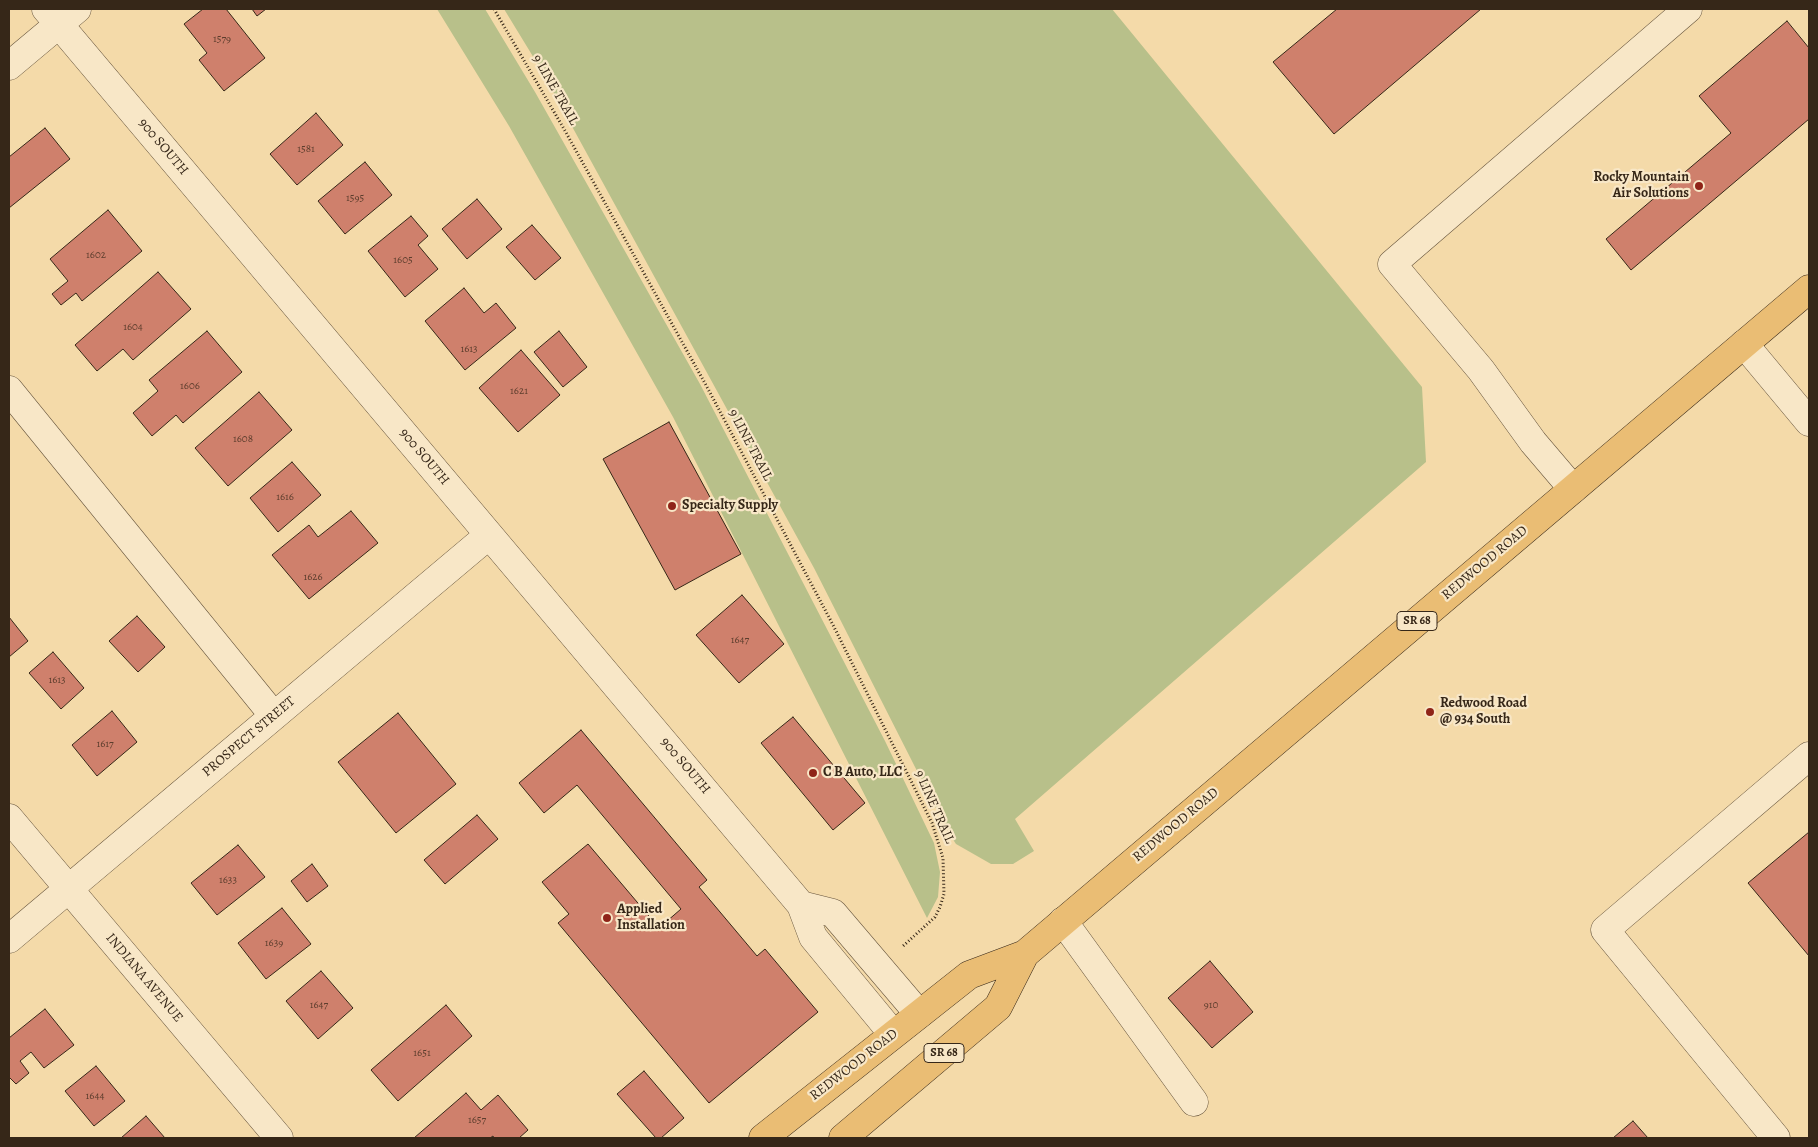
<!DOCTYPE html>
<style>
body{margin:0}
#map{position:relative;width:1818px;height:1147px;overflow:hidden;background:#f4daa9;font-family:Alegreya,serif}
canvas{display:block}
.frame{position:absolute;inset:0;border:10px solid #362718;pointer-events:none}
</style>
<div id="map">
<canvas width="1818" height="1147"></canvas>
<div class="frame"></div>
</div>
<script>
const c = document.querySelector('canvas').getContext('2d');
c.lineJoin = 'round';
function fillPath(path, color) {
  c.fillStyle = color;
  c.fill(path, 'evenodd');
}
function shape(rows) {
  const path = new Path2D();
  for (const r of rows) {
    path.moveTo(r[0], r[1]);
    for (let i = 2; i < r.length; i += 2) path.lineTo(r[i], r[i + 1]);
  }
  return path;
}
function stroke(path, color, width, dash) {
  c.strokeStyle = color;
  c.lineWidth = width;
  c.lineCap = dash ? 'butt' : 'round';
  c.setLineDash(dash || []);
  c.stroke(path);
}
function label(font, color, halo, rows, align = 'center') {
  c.font = font + ' Alegreya,serif';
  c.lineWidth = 4.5;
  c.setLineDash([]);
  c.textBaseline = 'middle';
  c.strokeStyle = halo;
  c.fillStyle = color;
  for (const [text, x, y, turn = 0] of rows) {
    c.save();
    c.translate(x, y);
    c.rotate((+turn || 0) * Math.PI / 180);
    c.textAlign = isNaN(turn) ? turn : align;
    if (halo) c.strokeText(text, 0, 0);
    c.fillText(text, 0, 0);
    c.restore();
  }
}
fillPath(shape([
 [437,9,485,9,535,92,700,384,885,741,934,843,940,872,938,897,927,918,673,417,509,126],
 [504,9,1112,9,1422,387,1426,462,1015,819,1034,851,1013,864,991,864,956,844,948,832,814,568,540,68]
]), '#b8c08a');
const building = shape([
 [203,9,226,9,265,58,224,91,199,60,207,53,184,24,203,9],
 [252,9,266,9,257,16,252,9],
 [1337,9,1481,9,1334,134,1273,62,1337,9],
 [1787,21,1809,48,1809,119,1631,270,1606,239,1731,133,1699,96,1787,21],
 [316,113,343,145,297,185,270,154,316,113],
 [45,128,70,159,9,208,9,157,45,128],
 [365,162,392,195,345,234,318,201,365,162],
 [477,199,502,229,467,259,442,229,477,199],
 [108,210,142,251,82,301,76,293,61,305,52,294,68,281,50,259,108,210],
 [411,216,428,236,418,245,438,269,405,297,368,251,411,216],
 [532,225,561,258,535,280,506,247,532,225],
 [158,272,191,309,133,360,123,349,97,371,75,345,158,272],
 [464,288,484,313,496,303,516,328,465,370,425,321,464,288],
 [207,331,242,372,183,423,176,415,152,436,133,413,158,391,149,380,207,331],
 [559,331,587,367,563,387,534,352,559,331],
 [521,350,560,395,518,432,479,388,521,350],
 [259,392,292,430,228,486,195,448,259,392],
 [669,422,741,554,675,590,603,459,669,422],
 [292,462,321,495,278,532,250,498,292,462],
 [351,511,378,543,309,599,272,555,309,525,318,537,351,511],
 [742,595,784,644,739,683,696,635,742,595],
 [137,616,165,647,138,672,109,641,137,616],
 [9,617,28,641,9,657,9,617],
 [53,652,84,688,61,709,29,673,53,652],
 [112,711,137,742,97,776,72,745,112,711],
 [398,713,456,784,396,833,338,762,398,713],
 [793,717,865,803,833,830,761,743,793,717],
 [581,730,707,880,699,887,757,956,765,949,818,1012,709,1103,558,923,569,914,542,882,588,844,659,928,681,909,577,785,544,813,519,783,581,730],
 [477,815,498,839,445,884,424,860,477,815],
 [1809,832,1809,956,1748,883,1809,832],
 [238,845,265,877,217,915,191,883,238,845],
 [312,864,328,886,307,902,291,881,312,864],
 [282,908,311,944,266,979,238,943,282,908],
 [1210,961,1253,1012,1212,1048,1168,998,1210,961],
 [321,971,353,1008,318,1039,286,1001,321,971],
 [446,1005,472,1036,398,1101,371,1070,446,1005],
 [45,1009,74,1045,44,1068,31,1052,20,1061,29,1073,16,1084,9,1077,9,1038,45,1009],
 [96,1066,125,1101,94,1126,65,1091,96,1066],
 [644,1071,684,1118,661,1138,656,1138,617,1094,644,1071],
 [466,1093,481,1110,498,1095,528,1130,519,1138,494,1138,493,1136,490,1138,414,1138,466,1093],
 [146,1116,165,1138,121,1138,146,1116],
 [1633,1121,1648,1138,1613,1138,1633,1121]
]);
fillPath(building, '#cf806c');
stroke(building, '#362718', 1);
const minor = shape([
 [46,9,801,905,813,937,893,1034],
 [9,66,77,9],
 [1744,344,1809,422],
 [9,390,274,716],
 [1573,489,1533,442,1481,370,1392,264,1688,9],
 [9,818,279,1138],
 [801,905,833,913,919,1014],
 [1063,921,1194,1102],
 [9,939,489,535],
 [1776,1138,1605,930,1809,756]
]);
const major = shape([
 [763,1138,969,975,1025,954,1809,289],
 [843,1138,998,1007,1025,954]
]);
stroke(minor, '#66543c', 29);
stroke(major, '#362718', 29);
stroke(shape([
 [494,9,564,129,707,387,832,623,932,823,943,858,944,894,940,907,935,917,902,947]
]), '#362718', 3, [1, 2.5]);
stroke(minor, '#f8e7c7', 28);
stroke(major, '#eabd74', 28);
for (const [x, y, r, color] of [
 [1699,186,5,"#8f2418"],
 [672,506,5,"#8f2418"],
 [1430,712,5,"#8f2418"],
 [813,773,5,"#8f2418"],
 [607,918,5,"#8f2418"]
]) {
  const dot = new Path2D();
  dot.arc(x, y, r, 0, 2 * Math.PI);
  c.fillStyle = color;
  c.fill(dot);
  stroke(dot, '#f8e7c7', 2);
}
label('11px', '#5c3d2d', null, [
 ["1579",222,39],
 ["1581",306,149],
 ["1595",355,198],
 ["1602",96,255],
 ["1605",403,260],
 ["1604",133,327],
 ["1613",469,349],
 ["1606",190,386],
 ["1621",519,391],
 ["1608",243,439],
 ["1616",285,497],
 ["1626",313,577],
 ["1647",740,640],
 ["1613",57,680],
 ["1617",105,744],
 ["1633",228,880],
 ["1639",274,943],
 ["1647",319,1005],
 ["910",1211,1005],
 ["1651",422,1053],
 ["1644",95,1096],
 ["1657",477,1120]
]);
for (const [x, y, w] of [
 [1417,621,40],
 [944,1053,40]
]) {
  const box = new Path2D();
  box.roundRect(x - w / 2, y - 9.5, w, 19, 4);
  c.fillStyle = '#f8e7c7';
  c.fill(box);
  stroke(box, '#362718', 1);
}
label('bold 12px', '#362718', null, [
 ["SR 68",1417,621],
 ["SR 68",944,1053]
]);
label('14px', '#362718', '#f8e7c7', [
 ["9 LINE TRAIL",555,90,60],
 ["900 SOUTH",163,147,50],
 ["9 LINE TRAIL",750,445,62],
 ["900 SOUTH",424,457,50],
 ["REDWOOD ROAD",1485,563,-40],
 ["PROSPECT STREET",249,737,-40],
 ["900 SOUTH",685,766,50],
 ["9 LINE TRAIL",934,807,66],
 ["REDWOOD ROAD",1176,825,-40],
 ["INDIANA AVENUE",144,978,50],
 ["REDWOOD ROAD",854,1065,-38]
]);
label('bold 14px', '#362718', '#f8e7c7', [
 ["Rocky Mountain",1689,178,"right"],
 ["Air Solutions",1689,194,"right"],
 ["Specialty Supply",682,506],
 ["Redwood Road",1440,704],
 ["@ 934 South",1440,720],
 ["C B Auto, LLC",823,773],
 ["Applied",617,910],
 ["Installation",617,926]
], 'left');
</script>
